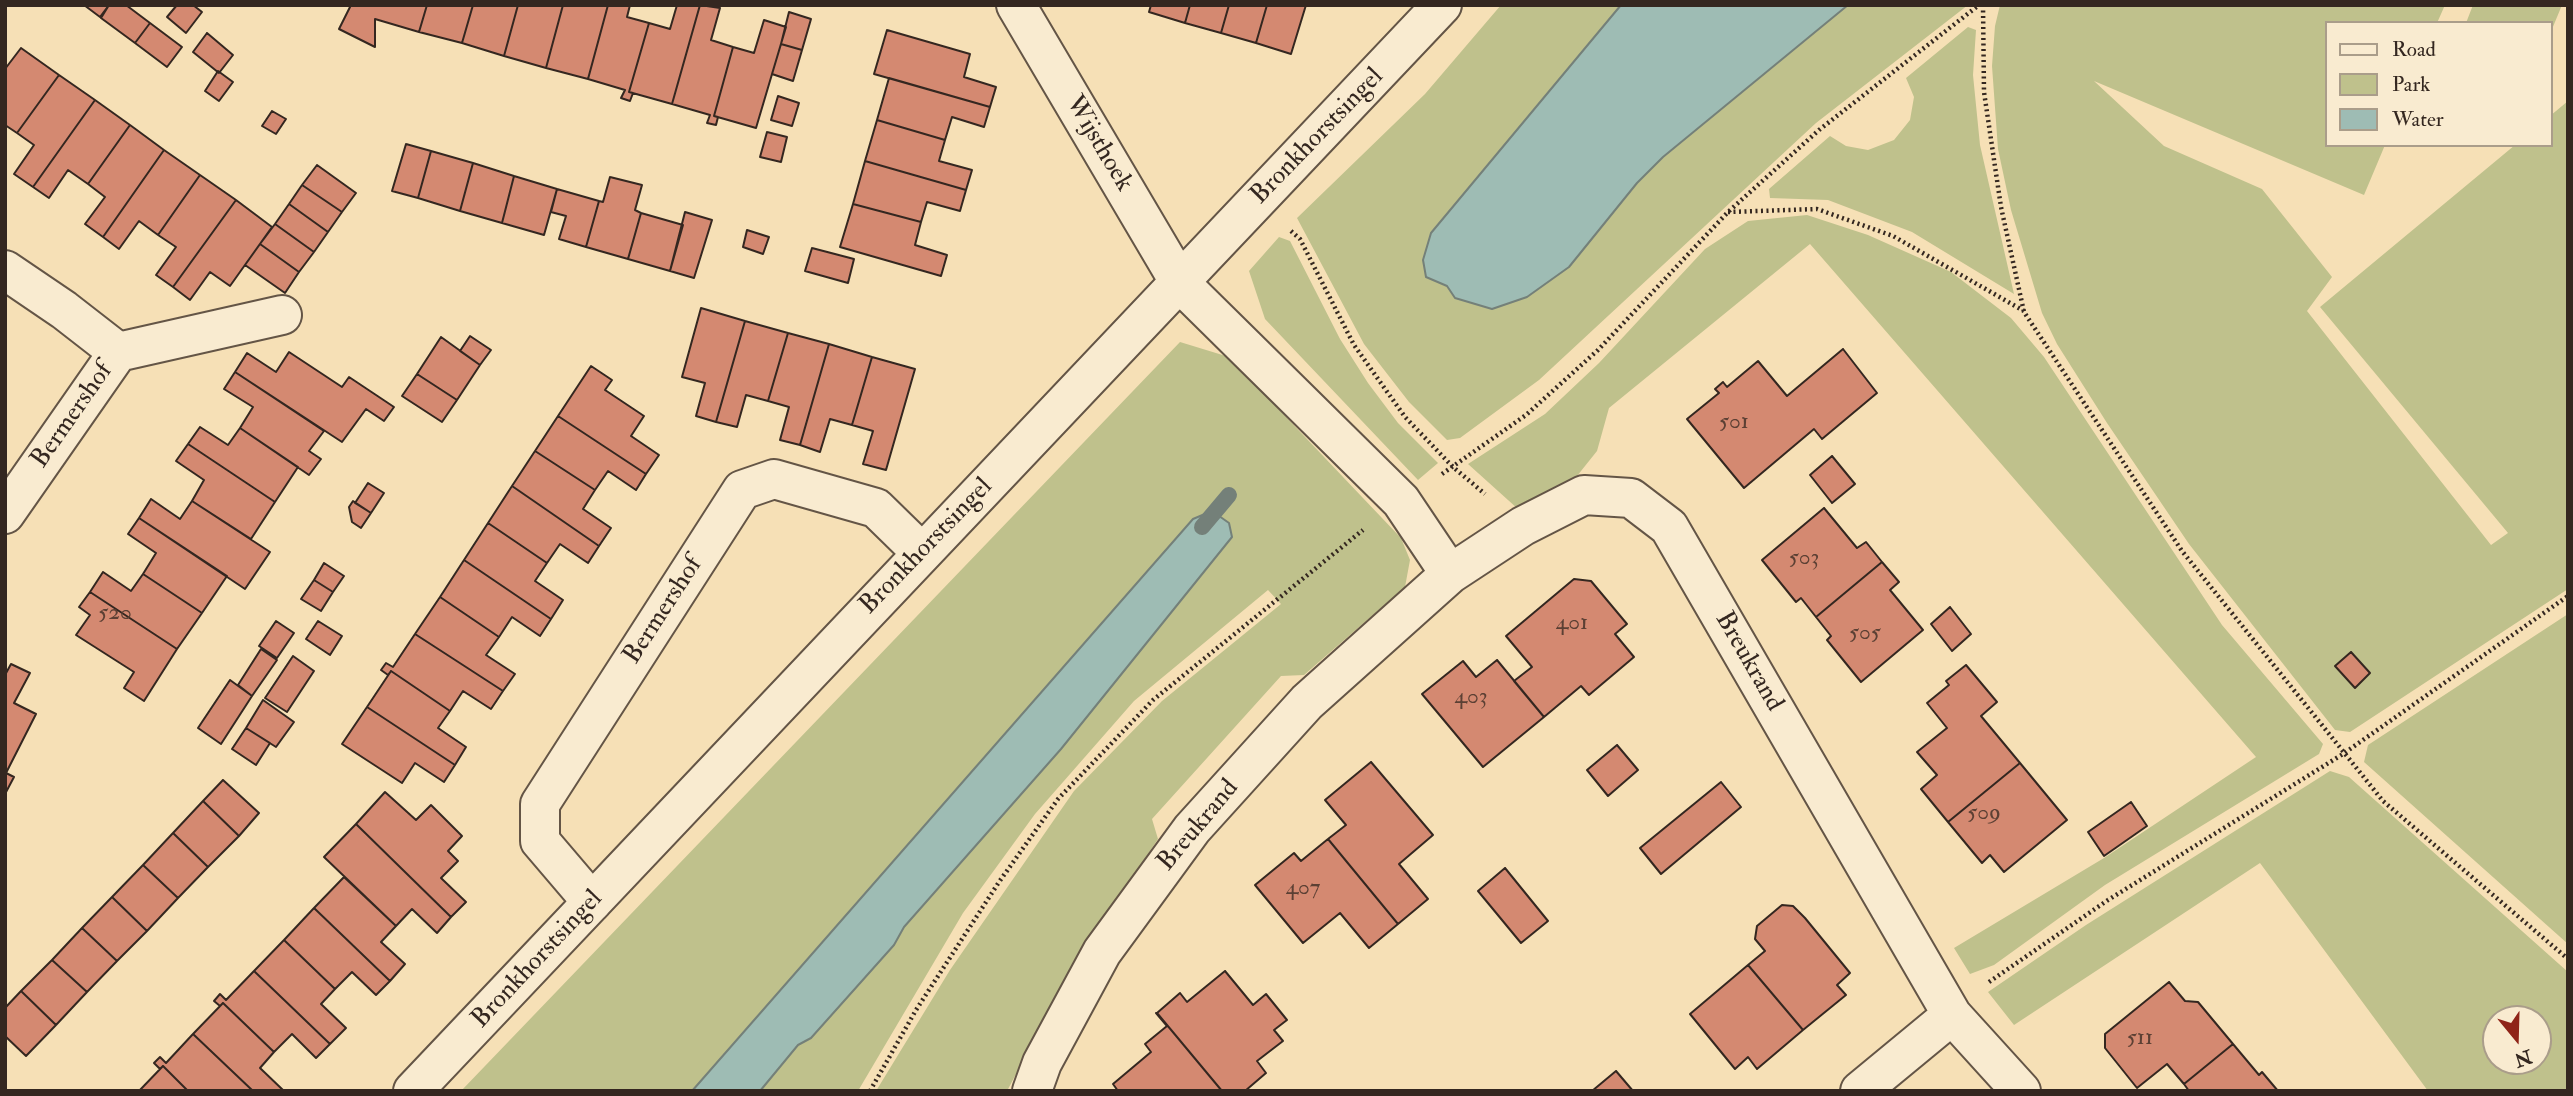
<!DOCTYPE html>
<style>
body{margin:0}
#map{position:relative;width:2573px;height:1096px;overflow:hidden;background:#f6e0b6;font-family:"IM FELL Double Pica",serif}
canvas{display:block}
.frame{position:absolute;inset:0;border:7px solid #342720;pointer-events:none}
.legend{position:absolute;left:2325px;top:21px;width:228px;height:126px;box-sizing:border-box;background:#f9ebd0;border:2px solid #aa9d8a;margin:0;padding:9px 12px;list-style:none;font-size:21px;color:#342720}
.legend li{display:flex;align-items:center;gap:14px;height:35px}
.legend b{width:35px;border:2px solid #aa9d8a}
.north{position:absolute;left:2482px;top:1005px;width:70px;height:70px;box-sizing:border-box;background:#f9ebd0;border:2px solid #aa9d8a;border-radius:50%;rotate:161deg;font-size:19px;font-weight:700;line-height:28px;text-align:center;color:#342720}
.north::after{content:'';display:block;margin:auto;width:24px;height:32px;background:#8f2418;clip-path:polygon(50% 0,100% 100%,50% 72%,0 100%)}
</style>
<div id="map">
<canvas width="2573" height="1096"></canvas>
<div class="frame"></div>
<ul class="legend">
<li><b style="height:9px;background:#f9ebd0"></b>Road</li>
<li><b style="height:19px;background:#bfc18c"></b>Park</li>
<li><b style="height:19px;background:#9ebcb4"></b>Water</li>
</ul>
<div class="north">N</div>
</div>
<script>
const c = document.querySelector('canvas').getContext('2d');
c.lineJoin = 'round';
function fillPath(path, color) {
  c.fillStyle = color;
  c.fill(path, 'evenodd');
}
function shape(rows) {
  const path = new Path2D();
  for (const r of rows) {
    path.moveTo(r[0], r[1]);
    for (let i = 2; i < r.length; i += 2) path.lineTo(r[i], r[i + 1]);
  }
  return path;
}
function stroke(path, color, width, dash) {
  c.strokeStyle = color;
  c.lineWidth = width;
  c.lineCap = dash ? 'butt' : 'round';
  c.setLineDash(dash || []);
  c.stroke(path);
}
function label(font, color, halo, rows, align = 'center') {
  c.font = font + ' "IM FELL Double Pica",serif';
  c.lineWidth = 5;
  c.setLineDash([]);
  c.textBaseline = 'middle';
  c.strokeStyle = halo;
  c.fillStyle = color;
  for (const [text, x, y, turn = 0] of rows) {
    c.save();
    c.translate(x, y);
    c.rotate((+turn || 0) * Math.PI / 180);
    c.textAlign = isNaN(turn) ? turn : align;
    if (halo) c.strokeText(text, 0, 0);
    c.fillText(text, 0, 0);
    c.restore();
  }
}
fillPath(shape([
 [1501,5,1621,5,1431,233,1426,276,1447,286,1455,298,1569,267,1637,183,1663,157,1848,5,1968,5,1816,123,1539,380,1460,438,1447,440,1409,402,1364,344,1297,218,1425,94],
 [2000,5,2445,5,2437,23,2326,23,2326,145,2385,145,2364,195,2094,81,2164,146,2262,189,2332,277,2307,311,2491,545,2508,533,2320,307,2515,145,2550,145,2550,116,2568,101,2568,589,2350,732,2335,730,2189,544,2107,423,2057,344,2042,313,2011,210,1998,149,1992,66,1995,26],
 [2473,5,2562,5,2550,34,2550,23,2466,23],
 [1968,27,1976,30,1973,75,1980,145,2014,294,1912,232,1828,200,1770,198,1769,189,1830,136,1846,146,1868,150,1894,140,1910,120,1914,97,1906,78],
 [1807,215,1868,235,1951,272,2011,318,2044,357,2222,625,2323,744,2319,754,2105,885,1994,965,1970,974,1954,948,2104,858,2256,757,1810,244,1609,408,1597,451,1577,476,1518,509,1468,464,1545,414,1599,363,1705,249,1748,221],
 [1279,237,1290,241,1340,339,1368,383,1398,423,1438,463,1418,480,1265,319,1249,271],
 [1180,342,1229,357,1401,538,1410,560,1405,587,1304,675,1281,676,1152,819,1158,839,1074,965,1007,1091,876,1091,950,970,1074,791,1162,701,1281,604,1268,590,1134,701,1035,814,963,913,858,1091,760,1091,798,1045,811,1038,894,945,904,927,1212,511,1193,519,692,1091,461,1091],
 [2568,614,2568,944,2364,762,2368,745],
 [2330,771,2349,777,2568,972,2568,1091,2428,1091,2260,863,2014,1025,1988,992,2086,925],
 [2496,1019,2538,1019,2538,1061,2496,1061]
]), '#bfc18c');
const water = shape([
 [1621,5,1848,5,1663,157,1637,183,1569,267,1527,297,1492,309,1455,298,1447,286,1426,277,1423,260,1431,233,1621,5],
 [1212,511,1229,523,1232,537,1061,749,904,927,894,945,811,1038,798,1045,760,1091,692,1091,1193,519,1212,511]
]);
fillPath(water, '#9ebcb4');
stroke(water, '#748079', 2);
stroke(shape([
 [1202,527,1229,495]
]), '#748079', 16);
const building = shape([
 [84,5,109,5,100,17,84,5],
 [109,5,126,5,150,23,135,43,101,18,109,5],
 [177,5,193,5,202,12,186,33,167,17,177,5],
 [351,5,427,5,419,32,375,19,375,47,339,29,351,5],
 [427,5,473,5,462,43,419,32,427,5],
 [473,5,518,5,504,56,462,43,473,5],
 [518,5,563,5,546,68,504,56,518,5],
 [563,5,608,5,588,79,546,68,563,5],
 [608,5,630,5,627,17,649,23,629,92,633,93,630,101,621,98,625,90,588,79,608,5],
 [677,5,700,5,672,104,629,92,649,23,670,29,677,5],
 [700,5,720,8,711,40,733,47,714,116,718,117,716,125,707,123,710,115,672,104,700,5],
 [1151,5,1190,5,1185,23,1149,12,1151,5],
 [1190,5,1229,5,1221,33,1185,23,1190,5],
 [1229,5,1267,5,1256,43,1221,33,1229,5],
 [1267,5,1306,5,1291,54,1256,43,1267,5],
 [789,12,811,19,802,50,781,44,789,12],
 [764,20,786,27,756,128,714,116,733,47,754,53,764,20],
 [150,23,182,47,167,67,135,43,150,23],
 [887,30,970,54,964,77,996,87,990,107,874,74,887,30],
 [207,33,233,55,219,73,193,52,207,33],
 [781,44,802,50,793,81,772,74,781,44],
 [21,48,59,75,17,133,5,125,5,69,21,48],
 [218,71,233,82,219,101,205,91,218,71],
 [59,75,95,100,33,187,14,174,34,145,17,133,59,75],
 [889,78,990,107,984,127,952,117,945,140,877,120,889,78],
 [778,96,799,103,792,126,771,120,778,96],
 [95,100,130,125,88,184,68,170,49,198,33,187,95,100],
 [272,111,286,119,276,134,262,126,272,111],
 [877,120,945,140,939,161,972,170,966,190,865,161,877,120],
 [130,125,164,150,103,237,85,224,105,197,88,184,130,125],
 [767,132,787,137,781,162,760,157,767,132],
 [406,144,431,151,418,198,392,191,406,144],
 [164,150,200,175,158,235,139,221,119,249,103,237,164,150],
 [431,151,473,163,460,211,418,198,431,151],
 [865,161,966,190,960,211,927,202,921,222,853,204,865,161],
 [473,163,514,176,502,223,460,211,473,163],
 [317,165,356,193,342,212,302,185,317,165],
 [200,175,236,200,173,287,156,275,176,247,158,235,200,175],
 [514,176,557,189,544,235,502,223,514,176],
 [610,177,642,185,635,210,641,213,628,259,586,247,599,201,603,202,610,177],
 [302,185,342,212,328,232,289,204,302,185],
 [557,189,599,201,586,247,559,239,566,216,551,212,557,189],
 [236,200,272,227,230,286,210,272,190,300,173,287,236,200],
 [289,204,328,232,314,252,275,224,289,204],
 [853,204,921,222,915,245,947,255,941,276,840,247,853,204],
 [685,212,712,220,694,278,670,271,685,212],
 [641,213,683,225,670,271,628,259,641,213],
 [275,224,314,252,299,272,260,244,275,224],
 [747,230,769,237,763,254,743,247,747,230],
 [260,244,299,272,285,293,245,265,260,244],
 [812,248,854,259,848,283,805,271,812,248],
 [701,308,745,321,716,422,696,416,705,383,682,377,701,308],
 [745,321,788,333,768,401,746,395,737,427,716,422,745,321],
 [788,333,829,344,800,445,780,440,789,407,768,401,788,333],
 [470,336,491,350,480,365,460,351,470,336],
 [441,337,480,365,457,400,417,374,441,337],
 [829,344,872,357,852,425,830,419,820,452,800,445,829,344],
 [1843,349,1877,393,1822,439,1814,429,1744,488,1687,419,1719,393,1715,389,1723,382,1727,387,1758,361,1787,396,1843,349],
 [289,352,342,387,349,377,394,407,384,421,366,409,342,442,235,372,247,353,276,372,289,352],
 [872,357,915,369,886,470,863,464,873,431,852,425,872,357],
 [591,366,612,380,605,390,644,416,631,436,659,455,646,474,558,416,591,366],
 [235,372,324,431,309,451,321,459,309,475,240,428,253,407,224,389,235,372],
 [417,374,457,400,442,422,402,396,417,374],
 [558,416,646,474,636,490,608,471,595,490,535,451,558,416],
 [200,427,228,445,240,428,298,467,275,502,188,444,200,427],
 [188,444,275,502,251,539,192,501,204,480,176,461,188,444],
 [535,451,595,490,583,509,611,528,599,546,512,486,535,451],
 [1832,456,1855,484,1832,503,1810,475,1832,456],
 [368,483,384,493,371,513,355,503,368,483],
 [512,486,599,546,588,563,560,544,547,563,488,523,512,486],
 [151,499,180,519,192,501,270,552,245,589,139,518,151,499],
 [353,501,371,513,361,528,352,522,349,507,353,501],
 [1824,508,1857,548,1866,542,1882,562,1816,617,1801,598,1796,602,1762,560,1824,508],
 [139,518,227,576,202,613,143,574,156,553,128,534,139,518],
 [488,523,547,563,535,581,563,600,551,619,464,560,488,523],
 [464,560,551,619,540,636,512,617,499,637,440,597,464,560],
 [1882,562,1899,582,1890,590,1923,630,1861,682,1827,640,1831,636,1816,617,1882,562],
 [324,563,344,576,333,592,314,580,324,563],
 [103,572,131,591,143,574,202,613,177,649,90,592,103,572],
 [1574,579,1591,581,1627,624,1615,634,1634,657,1589,695,1581,686,1544,717,1514,681,1532,667,1506,636,1574,579],
 [314,580,333,592,321,611,301,599,314,580],
 [90,592,177,649,144,701,124,688,134,672,76,635,90,615,79,607,90,592],
 [440,597,499,637,486,655,515,674,503,691,415,634,440,597],
 [1950,607,1971,634,1952,651,1931,624,1950,607],
 [276,621,294,633,277,658,259,646,276,621],
 [318,621,342,636,330,655,306,639,318,621],
 [415,634,503,691,491,709,463,691,450,711,391,671,388,675,381,670,386,663,393,667,415,634],
 [261,649,277,660,252,696,238,685,261,649],
 [2351,652,2370,673,2355,688,2335,666,2351,652],
 [293,656,314,671,287,712,265,698,293,656],
 [1497,660,1544,717,1483,767,1422,694,1463,661,1476,677,1497,660],
 [11,664,30,673,14,703,36,714,6,773,14,777,5,794,5,675,11,664],
 [1966,665,1997,702,1981,716,2020,763,1948,822,1921,789,1937,775,1917,752,1947,728,1927,703,1949,685,1946,681,1966,665],
 [391,671,450,711,438,728,466,747,455,765,367,707,391,671],
 [230,680,252,696,221,744,198,728,230,680],
 [263,700,294,722,276,747,246,728,263,700],
 [367,707,455,765,444,782,415,763,402,783,342,744,367,707],
 [246,728,270,743,256,765,232,749,246,728],
 [1617,745,1638,770,1608,796,1587,770,1617,745],
 [1371,762,1433,835,1399,864,1428,899,1398,924,1328,839,1346,825,1325,800,1371,762],
 [2020,763,2067,820,2004,872,1990,855,1982,863,1948,822,2020,763],
 [223,780,259,813,239,836,203,801,223,780],
 [1721,782,1741,807,1661,874,1640,848,1721,782],
 [385,792,416,820,431,805,462,836,448,851,458,861,441,878,466,902,451,917,356,824,385,792],
 [203,801,239,836,208,867,173,833,203,801],
 [2131,802,2147,826,2104,856,2088,832,2131,802],
 [356,824,451,917,437,933,412,909,396,926,324,857,356,824],
 [173,833,208,867,178,898,143,865,173,833],
 [1328,839,1398,924,1369,948,1340,913,1303,943,1255,885,1294,853,1301,861,1328,839],
 [143,865,178,898,147,931,112,897,143,865],
 [1505,868,1548,921,1521,943,1478,891,1505,868],
 [344,877,396,926,381,942,405,964,390,981,314,908,344,877],
 [112,897,147,931,117,961,82,928,112,897],
 [1782,905,1793,906,1805,918,1850,973,1837,985,1846,995,1803,1030,1748,965,1765,951,1755,939,1757,926,1782,905],
 [314,908,390,981,376,995,352,972,335,989,284,940,314,908],
 [82,928,117,961,87,992,52,960,82,928],
 [284,940,335,989,321,1004,346,1028,330,1044,254,971,284,940],
 [52,960,87,992,56,1025,21,991,52,960],
 [1748,965,1803,1030,1757,1069,1748,1057,1735,1069,1690,1014,1748,965],
 [254,971,330,1044,316,1058,292,1034,274,1052,223,1003,220,1006,214,1001,220,994,226,1000,254,971],
 [1225,971,1253,1005,1266,994,1287,1020,1274,1030,1283,1041,1257,1061,1266,1073,1245,1091,1222,1091,1157,1013,1180,993,1187,1002,1225,971],
 [2169,982,2185,1001,2198,1002,2233,1044,2184,1084,2167,1064,2137,1088,2105,1048,2105,1034,2169,982],
 [21,991,56,1025,26,1056,5,1036,5,1008,21,991],
 [223,1003,274,1052,260,1068,284,1091,253,1091,193,1034,223,1003],
 [1156,1013,1157,1013,1222,1091,1118,1091,1113,1084,1151,1052,1145,1044,1167,1026,1156,1013],
 [193,1034,253,1091,188,1091,163,1066,160,1069,154,1063,160,1057,166,1063,193,1034],
 [2233,1044,2259,1075,2262,1072,2278,1091,2189,1091,2184,1084,2233,1044],
 [163,1066,188,1091,139,1091,163,1066],
 [1616,1071,1633,1091,1592,1091,1616,1071]
]);
fillPath(building, '#d48971');
stroke(building, '#342720', 2);
const minor = shape([
 [1016,5,1180,283,1401,501,1450,574],
 [5,270,64,310,118,352],
 [5,514,118,352,282,315],
 [592,902,540,841,540,804,742,490,774,479,876,508,921,552],
 [1032,1091,1042,1063,1102,952,1192,829,1307,702,1450,574,1523,526,1584,495,1631,498,1669,527,1952,1015,2021,1091],
 [1860,1091,1952,1015]
]);
const tertiary = shape([
 [413,1091,1442,5]
]);
stroke(minor, '#645546', 42);
stroke(tertiary, '#645546', 42);
stroke(shape([
 [1983,5,1984,92,2001,207,2024,312,2182,551,2383,801,2568,959],
 [1728,212,1817,209,1893,236,2024,311],
 [1291,231,1300,239,1354,345,1405,417,1453,467,1485,494],
 [1442,474,1526,415,1598,350,1728,212,1819,130,1979,5],
 [1989,982,2108,900,2343,754,2568,596],
 [870,1091,916,1010,999,882,1058,799,1153,700,1363,530]
]), '#342720', 4.5, [2, 3.5]);
stroke(minor, '#f9ebd0', 38);
stroke(tertiary, '#f9ebd0', 38);
label('23px', '#5c4034', null, [
 ["501",1734,423],
 ["503",1804,559],
 ["520",115,614],
 ["401",1572,624],
 ["505",1865,634],
 ["403",1471,698],
 ["509",1984,814],
 ["407",1303,889],
 ["511",2140,1039]
]);
label('26px', '#342720', '#f9ebd0', [
 ["Bronkhorstsingel",1318,137,-46],
 ["Wijsthoek",1098,144,59],
 ["Bermershof",73,416,-55],
 ["Bronkhorstsingel",927,547,-46],
 ["Bermershof",664,611,-57],
 ["Breukrand",1748,662,60],
 ["Breukrand",1199,826,-50],
 ["Bronkhorstsingel",538,960,-47]
]);
</script>
